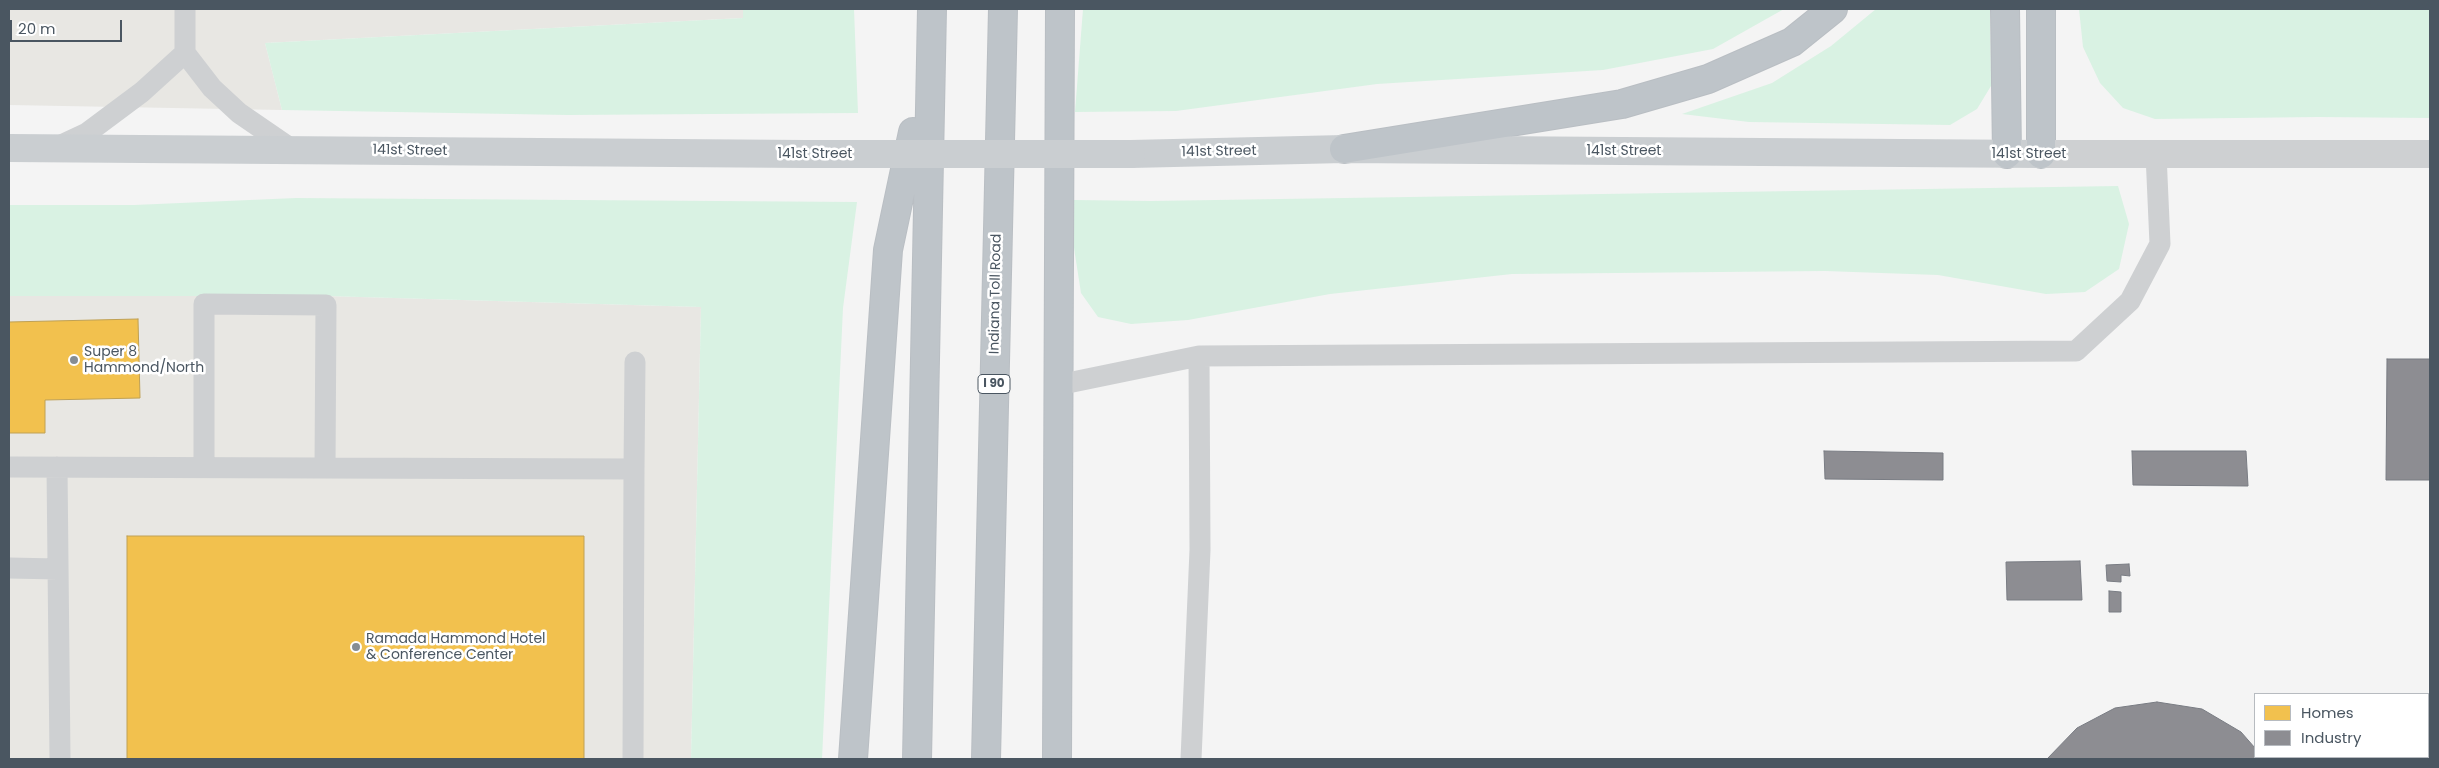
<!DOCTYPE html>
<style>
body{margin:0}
#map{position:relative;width:2439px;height:768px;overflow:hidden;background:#f4f4f4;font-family:Poppins,sans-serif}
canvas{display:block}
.frame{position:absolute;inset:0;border:10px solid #4a5661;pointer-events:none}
.legend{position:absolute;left:2254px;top:693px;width:175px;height:65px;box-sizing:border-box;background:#fff;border:1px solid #b7bbc0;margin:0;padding:6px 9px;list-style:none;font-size:15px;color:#4a5661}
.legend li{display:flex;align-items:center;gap:10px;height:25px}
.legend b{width:25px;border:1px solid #b7bbc0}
.scale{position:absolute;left:10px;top:20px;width:112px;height:22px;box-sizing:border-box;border:2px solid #4a5661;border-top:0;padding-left:6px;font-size:15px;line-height:18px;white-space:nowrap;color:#4a5661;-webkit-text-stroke:4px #fff;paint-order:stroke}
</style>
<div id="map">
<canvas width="2439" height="768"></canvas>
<div class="frame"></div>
<ul class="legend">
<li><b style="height:14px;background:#f2c14e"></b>Homes</li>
<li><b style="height:14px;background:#8d8d92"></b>Industry</li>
</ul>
<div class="scale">20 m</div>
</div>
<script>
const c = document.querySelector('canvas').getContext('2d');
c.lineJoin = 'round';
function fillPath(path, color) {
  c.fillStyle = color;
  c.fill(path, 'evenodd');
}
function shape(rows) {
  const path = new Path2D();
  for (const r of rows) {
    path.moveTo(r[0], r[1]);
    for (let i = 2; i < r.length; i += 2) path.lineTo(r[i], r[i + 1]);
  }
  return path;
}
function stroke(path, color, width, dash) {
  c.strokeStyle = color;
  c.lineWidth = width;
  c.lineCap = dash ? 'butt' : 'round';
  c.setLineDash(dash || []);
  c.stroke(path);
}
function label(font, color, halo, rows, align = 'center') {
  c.font = font + ' Poppins,sans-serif';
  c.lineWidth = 5;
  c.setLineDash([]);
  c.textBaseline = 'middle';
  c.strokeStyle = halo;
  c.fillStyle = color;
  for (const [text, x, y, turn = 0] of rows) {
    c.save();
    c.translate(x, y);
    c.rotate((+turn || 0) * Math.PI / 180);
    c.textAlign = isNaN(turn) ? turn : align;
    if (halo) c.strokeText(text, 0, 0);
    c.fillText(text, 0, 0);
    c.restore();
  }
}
fillPath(shape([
 [9,9,743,9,743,18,265,43,282,110,9,105],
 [9,296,326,296,701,307,691,759,9,759]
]), '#e8e7e3');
fillPath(shape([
 [743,9,854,9,858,113,568,115,282,110,265,43,743,18],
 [1083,9,1784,9,1713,49,1603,70,1377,84,1176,111,1075,112],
 [1876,9,1990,9,1991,86,1977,109,1950,125,1749,122,1682,114,1772,83,1831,46],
 [2079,9,2430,9,2430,118,2318,117,2155,119,2123,108,2100,83,2083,47],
 [2118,186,2129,224,2119,269,2085,292,2046,294,1938,275,1825,271,1512,274,1330,294,1188,320,1131,324,1098,317,1081,293,1074,248,1074,200,1151,201],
 [296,198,857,202,843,308,822,759,691,759,701,307,326,296,9,296,9,205,134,205]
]), '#d9f2e3');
const homes = shape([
 [138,319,140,398,45,400,45,433,9,433,9,322,138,319],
 [127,536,584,536,584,759,127,759,127,536]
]);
fillPath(homes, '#f2c14e');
stroke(homes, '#c0a154', 1);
const industry = shape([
 [2387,359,2430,359,2430,480,2386,480,2387,359],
 [1824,451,1943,453,1943,480,1825,479,1824,451],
 [2132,451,2246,451,2248,486,2133,485,2132,451],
 [2080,561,2082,600,2007,600,2006,562,2080,561],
 [2129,564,2130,576,2121,575,2121,582,2107,581,2106,565,2129,564],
 [2109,591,2121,592,2121,612,2109,612,2109,591],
 [2157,702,2202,709,2241,732,2255,748,2255,757,2263,757,2265,759,2047,759,2077,728,2115,708,2157,702]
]);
fillPath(industry, '#8d8d92');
stroke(industry, '#797c83', 1);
const motorway = shape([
 [2005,9,2007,154],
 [2041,9,2041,154],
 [1344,149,1622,104,1708,79,1792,42,1833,9],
 [853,759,888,250,913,132],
 [917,759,932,9],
 [986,759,1003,9],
 [1057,759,1060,9]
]);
stroke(motorway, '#b9bec3', 30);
stroke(shape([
 [185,9,185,53,212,88,239,113,290,148],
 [57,147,87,133,142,92,185,53],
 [1058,385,1199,356,2076,351,2130,301,2160,244,2156,154],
 [9,467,634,469,633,759],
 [57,467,60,759],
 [204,467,204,304,326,305,325,468],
 [634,469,635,362],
 [9,568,58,569],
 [1191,759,1200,550,1199,356]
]), '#ced0d2', 21);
stroke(shape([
 [2041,154,2430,154]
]), '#ced0d2', 28);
stroke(shape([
 [9,148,805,154],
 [1131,154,1344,149,2041,154]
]), '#caced1', 28);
stroke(motorway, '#bec4c9', 28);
stroke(shape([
 [805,154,1131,154]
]), '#caced1', 28);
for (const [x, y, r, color] of [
 [74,360,5,"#868d94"],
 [356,647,5,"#868d94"]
]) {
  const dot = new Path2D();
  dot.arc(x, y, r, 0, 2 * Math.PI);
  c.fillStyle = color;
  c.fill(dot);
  stroke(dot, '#fff', 2);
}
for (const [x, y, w] of [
 [994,384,32]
]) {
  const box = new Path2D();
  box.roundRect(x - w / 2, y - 9.5, w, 19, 4);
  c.fillStyle = '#fff';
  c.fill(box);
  stroke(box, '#4a5661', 1);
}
label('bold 12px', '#4a5661', null, [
 ["I 90",994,384]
]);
label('14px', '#4a5661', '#fff', [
 ["141st Street",410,151,1],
 ["141st Street",1624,151],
 ["141st Street",1219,152,-1],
 ["141st Street",815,154],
 ["141st Street",2029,154],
 ["Indiana Toll Road",996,294,-89]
]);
label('14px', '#4a5661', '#fff', [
 ["Super 8",84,352],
 ["Hammond/North",84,368],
 ["Ramada Hammond Hotel",366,639],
 ["& Conference Center",366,655]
], 'left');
</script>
